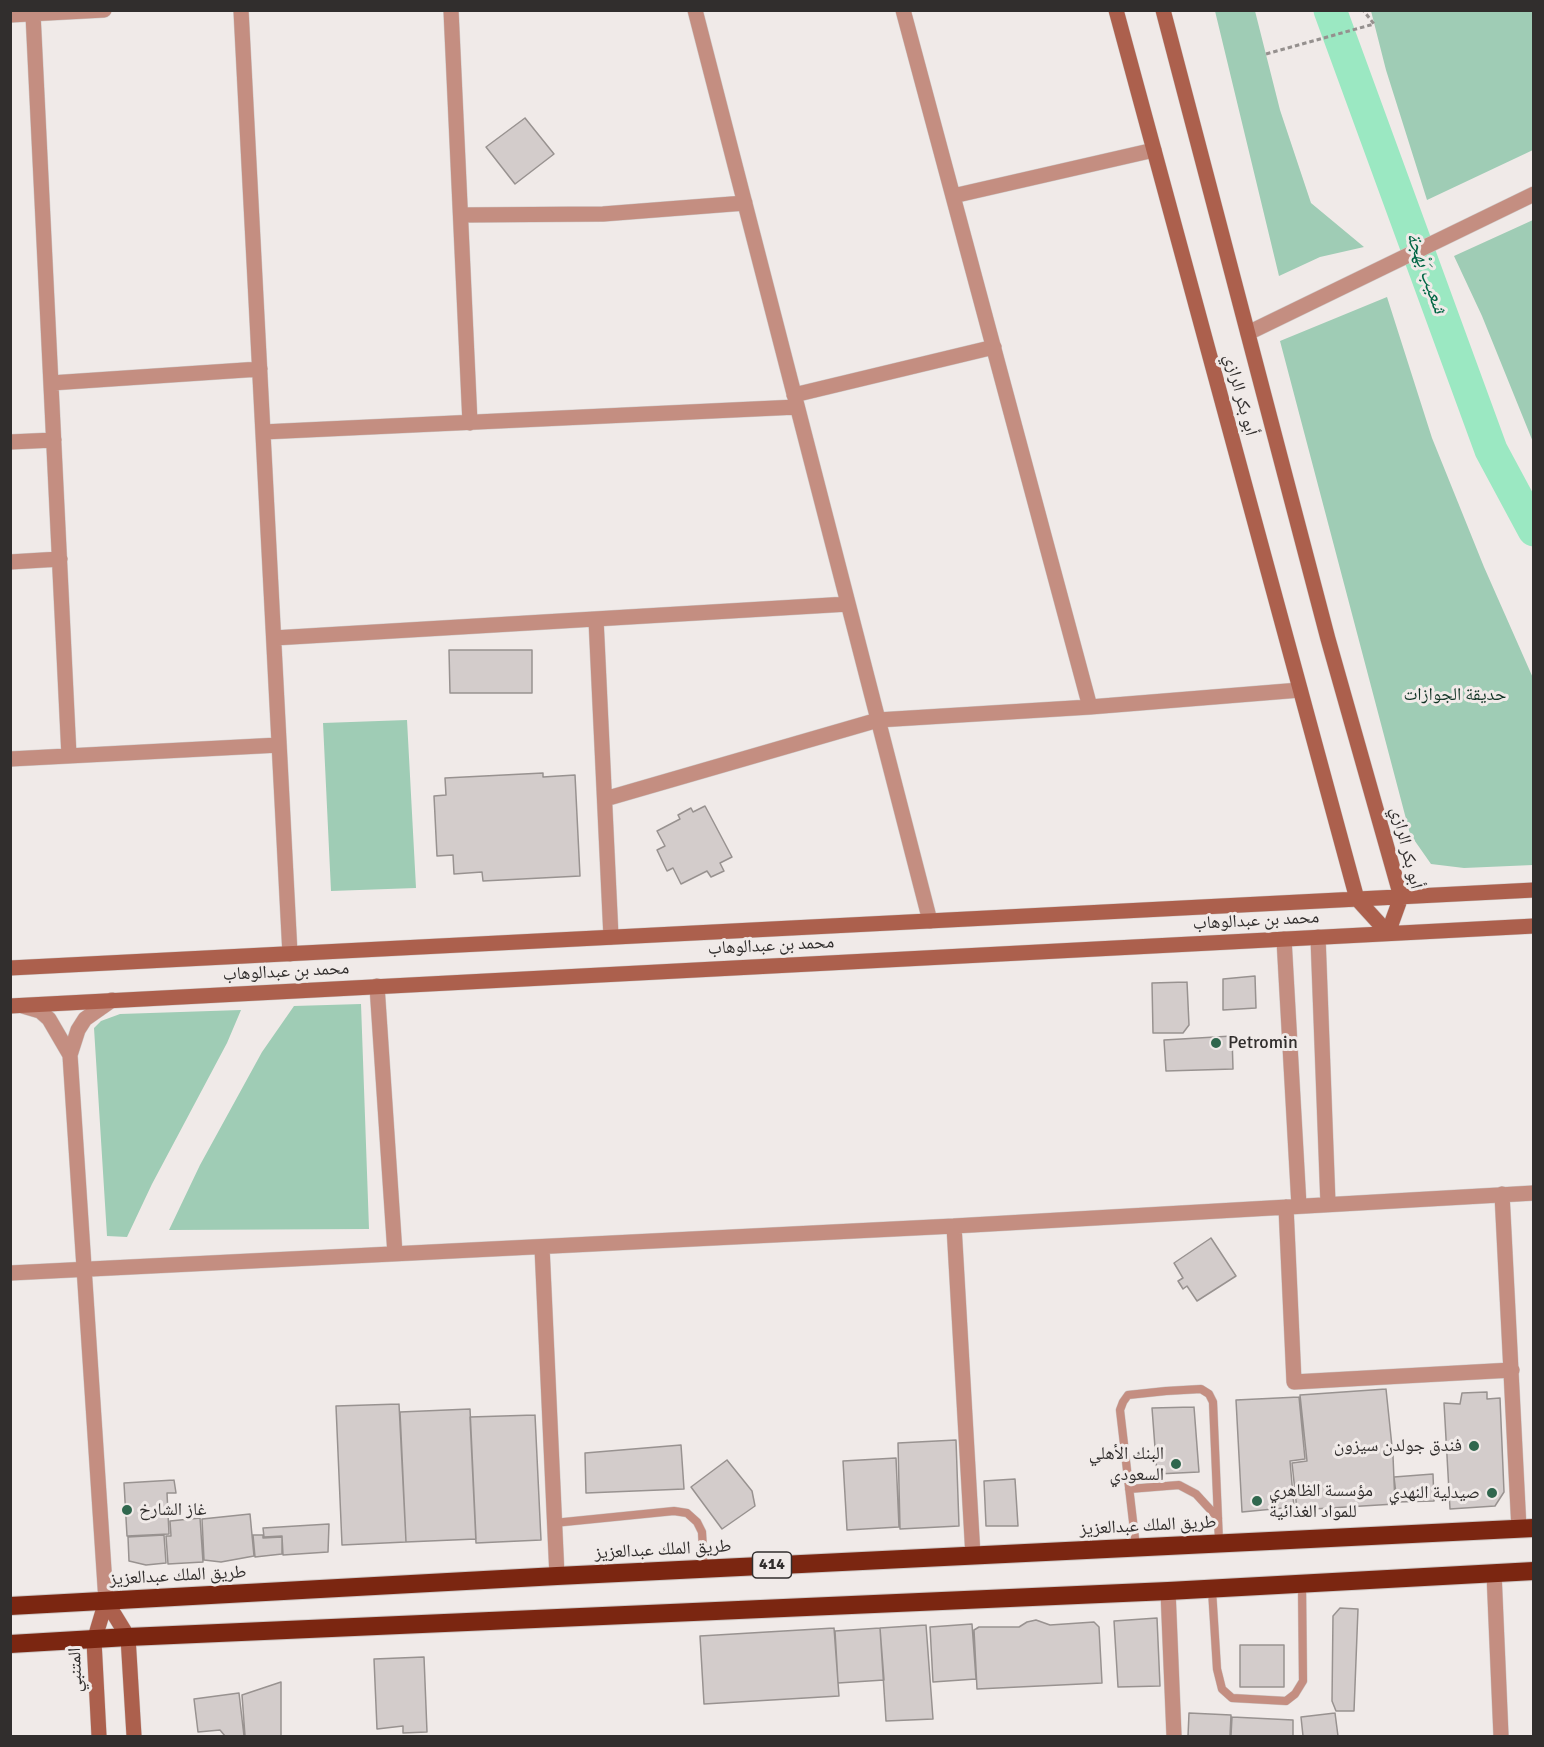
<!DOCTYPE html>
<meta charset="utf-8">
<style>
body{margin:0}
#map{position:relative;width:1544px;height:1747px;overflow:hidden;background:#f0eae8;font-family:Signika,sans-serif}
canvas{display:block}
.frame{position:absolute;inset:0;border:12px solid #312e2d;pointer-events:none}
</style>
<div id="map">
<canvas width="1544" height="1747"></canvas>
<div class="frame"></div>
</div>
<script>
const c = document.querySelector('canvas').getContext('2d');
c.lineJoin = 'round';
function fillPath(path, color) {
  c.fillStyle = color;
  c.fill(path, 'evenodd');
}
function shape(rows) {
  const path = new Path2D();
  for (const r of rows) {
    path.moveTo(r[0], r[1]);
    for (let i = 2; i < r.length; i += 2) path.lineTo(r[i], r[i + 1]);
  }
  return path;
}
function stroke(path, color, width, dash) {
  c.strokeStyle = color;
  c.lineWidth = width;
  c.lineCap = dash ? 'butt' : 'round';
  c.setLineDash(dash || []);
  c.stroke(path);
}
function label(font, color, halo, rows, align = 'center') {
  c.font = font + ' Signika,"Noto Naskh Arabic",sans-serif';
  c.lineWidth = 6;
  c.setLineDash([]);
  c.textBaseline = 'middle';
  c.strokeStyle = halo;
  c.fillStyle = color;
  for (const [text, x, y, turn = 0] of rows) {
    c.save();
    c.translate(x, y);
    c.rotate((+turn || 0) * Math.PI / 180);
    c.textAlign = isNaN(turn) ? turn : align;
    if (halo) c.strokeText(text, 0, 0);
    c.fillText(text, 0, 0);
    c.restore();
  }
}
fillPath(shape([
 [1215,11,1255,11,1280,110,1311,203,1364,247,1320,257,1279,276],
 [1371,11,1533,11,1533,150,1427,200,1386,70],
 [1533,220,1533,442,1482,316,1454,256],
 [1387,297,1432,438,1484,567,1533,678,1533,865,1464,868,1431,864,1410,834,1280,341],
 [407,720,416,888,331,891,323,723],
 [361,1004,369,1229,169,1230,200,1165,262,1052,294,1006],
 [241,1010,227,1043,152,1184,127,1237,107,1236,94,1028,101,1021,120,1014]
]), '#9fccb5');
stroke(shape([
 [1330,10,1491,450,1534,530]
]), '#9be8c2', 33);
const building = shape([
 [525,118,554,154,515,184,486,147,525,118],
 [449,650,532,650,532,693,450,693,449,650],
 [543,773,543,777,575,775,580,876,483,881,482,872,454,874,453,855,437,856,434,796,446,795,445,778,543,773],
 [705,806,732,857,720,863,724,871,711,877,707,871,681,884,673,868,667,871,657,850,665,846,657,831,680,819,678,815,691,808,693,812,705,806],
 [1255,976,1256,1008,1223,1010,1223,979,1255,976],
 [1187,982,1189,1025,1183,1033,1153,1033,1152,983,1187,982],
 [1232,1036,1233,1069,1166,1071,1164,1040,1232,1036],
 [1211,1238,1236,1276,1197,1301,1187,1286,1183,1289,1178,1281,1183,1278,1174,1263,1211,1238],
 [1386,1389,1393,1456,1395,1504,1297,1510,1292,1463,1307,1461,1300,1395,1386,1389],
 [1487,1392,1487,1399,1500,1398,1504,1492,1495,1506,1450,1509,1444,1403,1460,1404,1462,1393,1487,1392],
 [1299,1397,1305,1459,1290,1461,1294,1507,1242,1512,1236,1400,1299,1397],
 [399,1404,406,1542,342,1545,336,1406,399,1404],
 [1194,1407,1199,1472,1157,1474,1152,1408,1194,1407],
 [470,1409,476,1539,406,1542,400,1412,470,1409],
 [535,1415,541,1540,476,1543,470,1417,535,1415],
 [956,1440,959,1526,900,1529,898,1443,956,1440],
 [681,1445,684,1489,586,1493,585,1453,681,1445],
 [896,1458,899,1527,847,1530,843,1461,896,1458],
 [727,1460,752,1491,755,1506,722,1529,691,1487,727,1460],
 [1433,1474,1434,1501,1397,1502,1394,1477,1433,1474],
 [1015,1479,1018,1526,986,1526,984,1481,1015,1479],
 [174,1480,176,1493,167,1493,169,1534,127,1536,124,1483,174,1480],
 [250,1514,254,1556,221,1562,204,1560,202,1519,250,1514],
 [200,1518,203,1562,168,1564,166,1536,171,1536,170,1521,200,1518],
 [329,1524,328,1552,283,1555,282,1536,264,1537,263,1528,329,1524],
 [164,1535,166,1563,146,1565,129,1561,128,1537,164,1535],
 [253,1535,263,1535,263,1538,282,1537,282,1554,255,1557,253,1535],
 [1340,1608,1358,1609,1354,1711,1336,1711,1332,1701,1333,1616,1340,1608],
 [1157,1618,1160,1686,1118,1687,1114,1621,1157,1618],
 [1036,1620,1050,1625,1094,1622,1099,1627,1102,1683,977,1689,974,1630,979,1627,1019,1627,1027,1622,1036,1620],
 [972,1624,976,1679,933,1682,930,1627,972,1624],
 [926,1625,933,1719,886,1721,880,1628,926,1625],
 [834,1628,839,1696,704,1704,700,1636,834,1628],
 [880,1628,884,1680,838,1683,835,1631,880,1628],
 [1240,1645,1284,1645,1284,1687,1240,1687,1240,1645],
 [424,1657,427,1732,403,1733,403,1726,377,1729,374,1659,424,1657],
 [281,1682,281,1736,245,1736,242,1695,281,1682],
 [239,1693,244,1736,225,1736,220,1730,198,1732,194,1699,239,1693],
 [1189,1713,1231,1715,1230,1736,1188,1736,1189,1713],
 [1335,1713,1338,1736,1303,1736,1301,1717,1335,1713],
 [1232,1717,1293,1720,1293,1736,1231,1736,1232,1717]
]);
fillPath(building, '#d3cccb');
stroke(building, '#989290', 1.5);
const lane = shape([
 [1129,1489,1179,1485,1196,1494,1218,1518],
 [554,1523,674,1511,687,1513,697,1522,702,1532,704,1569],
 [1136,1547,1120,1410,1123,1402,1128,1395,1166,1391,1201,1389,1209,1394,1213,1402,1219,1542],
 [1212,1590,1217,1669,1222,1689,1232,1698,1286,1701,1295,1694,1303,1681,1302,1585]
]);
const street = shape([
 [241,10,290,954],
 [451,10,470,423],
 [695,10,930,921],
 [903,10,1090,707],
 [33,14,69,756],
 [10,15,104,10],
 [953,196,1154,150],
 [461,215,603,214,745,203],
 [1248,333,1534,194],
 [51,383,260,369],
 [794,395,994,347],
 [263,432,797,407],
 [10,442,54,440],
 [10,562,60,559],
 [596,619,611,937],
 [274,638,848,604],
 [10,759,279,745],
 [605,799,878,720,1090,707,1300,690],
 [1318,937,1328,1204],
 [1284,939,1299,1206],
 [377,986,395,1254],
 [23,1006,40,1011,49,1019,70,1055,78,1030,85,1019,112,1000],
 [70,1055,106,1601],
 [1502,1194,1519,1529],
 [1286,1207,1294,1382,1512,1370],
 [954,1226,973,1556],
 [542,1247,557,1576],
 [10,1273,954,1226,1534,1193],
 [1494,1573,1501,1736],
 [1168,1591,1174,1736]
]);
const secondary = shape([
 [1116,10,1357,899,1388,933,1401,897,1328,639,1163,10],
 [10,968,1534,890],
 [10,1006,1534,926],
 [106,1601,128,1637,134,1736],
 [99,1736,94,1641,106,1601]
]);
const highway = shape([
 [10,1606,557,1576,1534,1528],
 [10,1644,128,1637,1168,1591,1534,1571]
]);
stroke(lane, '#cec8c6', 9);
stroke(street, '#cec8c6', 16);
stroke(secondary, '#cec8c6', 16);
stroke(highway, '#cec8c6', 20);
stroke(shape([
 [1266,54,1374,24,1363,10]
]), '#95908e', 3, [4.5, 3]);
stroke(lane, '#c48e81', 8);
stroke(street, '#c48e81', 15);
stroke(secondary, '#ac604d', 15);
stroke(highway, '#7b2611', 18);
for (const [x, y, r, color] of [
 [1216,1043,6,"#30674e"],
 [1474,1446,6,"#30674e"],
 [1176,1464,6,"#30674e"],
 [1492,1493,6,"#30674e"],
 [1257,1501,6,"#30674e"],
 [127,1510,6,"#30674e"]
]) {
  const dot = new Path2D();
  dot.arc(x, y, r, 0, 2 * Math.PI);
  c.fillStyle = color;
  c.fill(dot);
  stroke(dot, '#f0eae8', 2);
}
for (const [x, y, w] of [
 [772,1565,39]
]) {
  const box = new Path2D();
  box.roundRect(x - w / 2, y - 13, w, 26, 4.5);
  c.fillStyle = '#f0eae8';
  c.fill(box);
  stroke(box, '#312e2d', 1.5);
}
label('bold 16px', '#312e2d', null, [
 ["414",772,1565]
]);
label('18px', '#312e2d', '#f0eae8', [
 ["أبو بكر الرازي",1240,395,75],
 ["أبو بكر الرازي",1406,848,76],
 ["محمد بن عبدالوهاب",1256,921,-3],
 ["محمد بن عبدالوهاب",771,946,-3],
 ["محمد بن عبدالوهاب",286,972,-3],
 ["طريق الملك عبدالعزيز",1148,1526,-3],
 ["طريق الملك عبدالعزيز",663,1550,-3],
 ["طريق الملك عبدالعزيز",178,1576,-3],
 ["المتنبي",76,1670,-92]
]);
label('18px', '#113425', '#f0eae8', [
 ["حديقة الجوازات",1455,695]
]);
label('18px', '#312e2d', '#f0eae8', [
 ["Petromin",1228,1043],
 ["فندق جولدن سيزون",1462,1446,"right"],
 ["البنك الأهلي",1164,1454,"right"],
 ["السعودي",1164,1475,"right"],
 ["مؤسسة الظاهري",1269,1491],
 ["للمواد الغذائية",1269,1512],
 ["صيدلية النهدي",1480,1493,"right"],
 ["غاز الشارخ",139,1510]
], 'left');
label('italic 20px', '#064', '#f0eae8', [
 ["شعيب بَهْجة",1426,273,70]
]);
</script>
